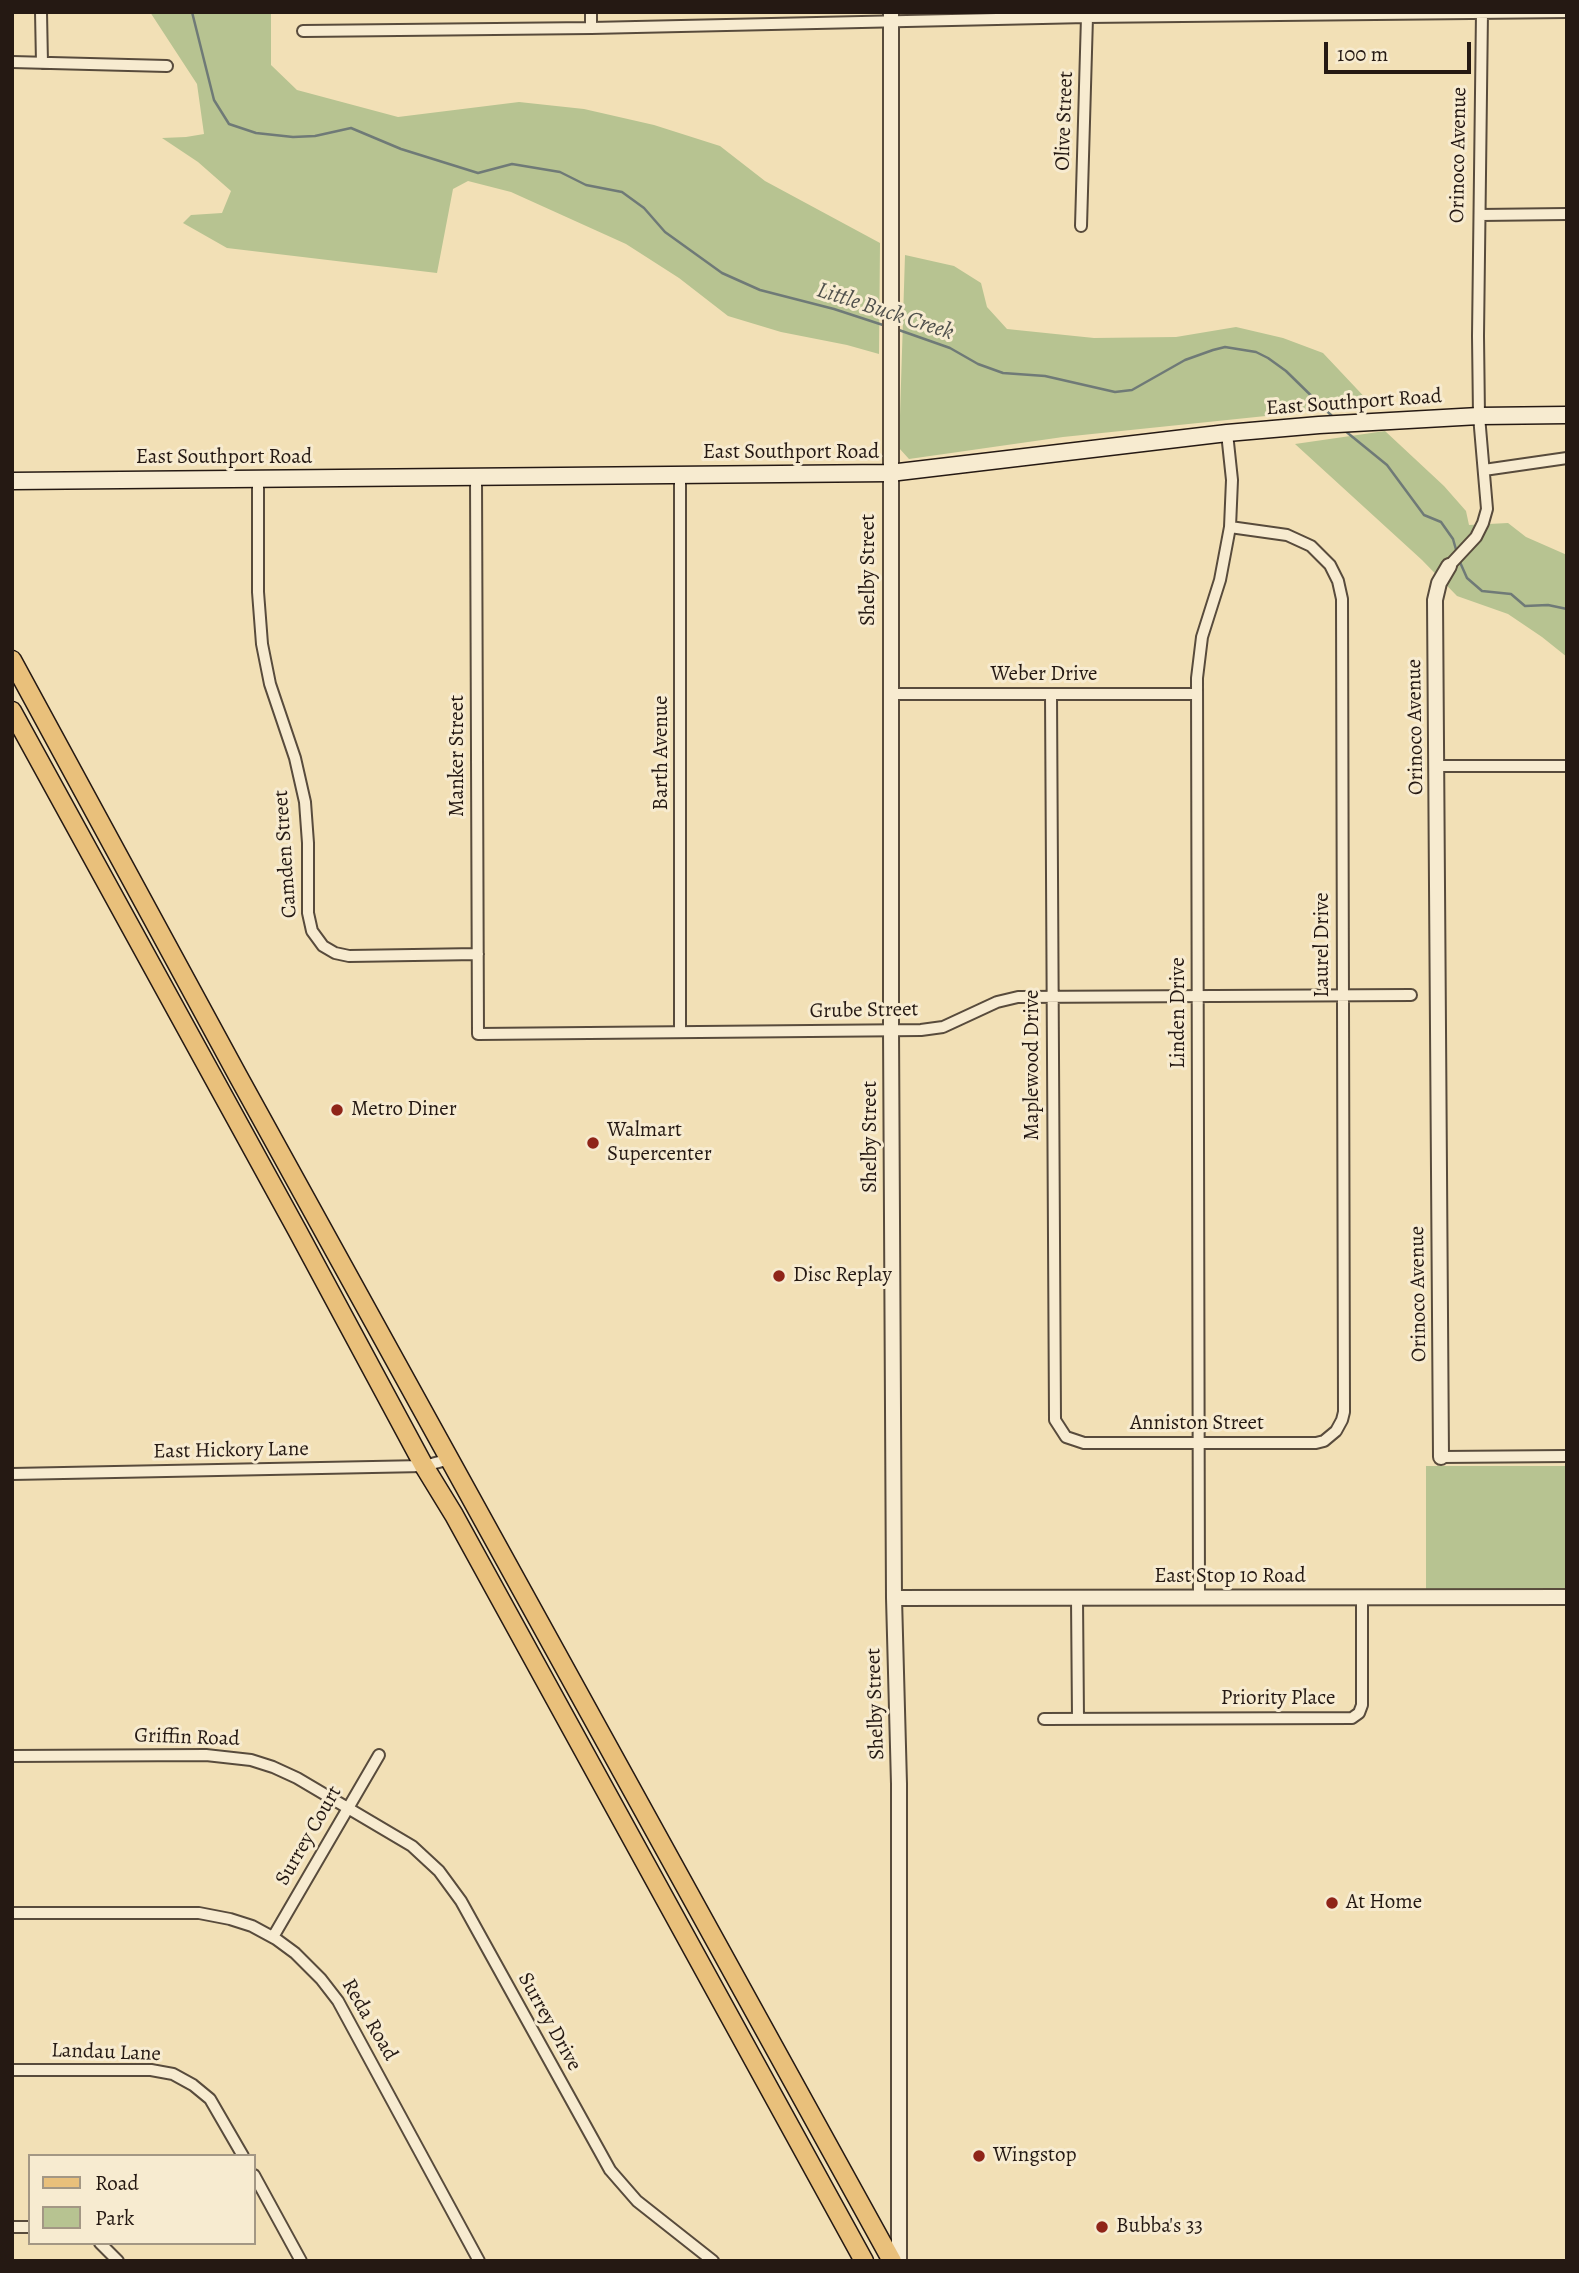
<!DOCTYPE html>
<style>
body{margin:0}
#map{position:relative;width:1579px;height:2273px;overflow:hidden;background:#f2e0b6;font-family:Alegreya,serif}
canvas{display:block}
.frame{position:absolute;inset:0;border:14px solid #251913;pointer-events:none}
.legend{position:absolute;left:28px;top:2154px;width:228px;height:91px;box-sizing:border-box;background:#f7ebd0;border:2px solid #a39784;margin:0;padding:9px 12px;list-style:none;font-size:21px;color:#251913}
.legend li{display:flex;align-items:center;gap:14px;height:35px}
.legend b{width:35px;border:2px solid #a39784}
.scale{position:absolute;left:1324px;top:42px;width:147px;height:32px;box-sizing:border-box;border:4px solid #251913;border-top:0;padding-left:9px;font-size:21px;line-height:24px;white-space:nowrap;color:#251913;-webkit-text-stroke:5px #f7ebd0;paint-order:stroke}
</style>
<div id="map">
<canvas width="1579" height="2273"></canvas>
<div class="frame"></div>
<ul class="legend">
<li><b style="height:9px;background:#e9c07b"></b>Road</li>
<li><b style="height:19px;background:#b7c391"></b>Park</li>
</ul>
<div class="scale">100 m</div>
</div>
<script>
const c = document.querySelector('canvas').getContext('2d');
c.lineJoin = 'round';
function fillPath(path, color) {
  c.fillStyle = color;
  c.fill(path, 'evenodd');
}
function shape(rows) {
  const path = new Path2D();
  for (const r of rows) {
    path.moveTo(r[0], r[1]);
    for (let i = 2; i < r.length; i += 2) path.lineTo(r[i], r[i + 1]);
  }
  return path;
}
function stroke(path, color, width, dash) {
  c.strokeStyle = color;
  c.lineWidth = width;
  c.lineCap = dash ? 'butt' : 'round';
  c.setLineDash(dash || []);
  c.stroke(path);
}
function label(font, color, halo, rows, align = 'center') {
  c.font = font + ' Alegreya,serif';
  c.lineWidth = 6;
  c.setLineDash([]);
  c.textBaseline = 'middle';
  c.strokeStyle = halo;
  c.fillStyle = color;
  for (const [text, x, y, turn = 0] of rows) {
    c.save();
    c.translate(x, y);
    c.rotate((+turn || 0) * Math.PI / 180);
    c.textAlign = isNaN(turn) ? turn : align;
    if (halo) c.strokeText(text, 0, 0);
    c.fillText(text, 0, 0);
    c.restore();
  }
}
fillPath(shape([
 [150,12,271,12,271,65,297,90,398,117,519,102,584,109,654,125,720,146,765,181,880,243,879,354,847,345,781,332,728,316,679,278,626,244,511,192,468,181,453,189,437,273,227,248,183,223,191,215,222,213,231,191,198,162,162,138,186,137,204,134,197,84],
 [905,255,954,266,981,283,987,307,1007,329,1094,338,1176,337,1236,327,1283,338,1323,353,1372,405,1063,437,909,459,899,448],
 [1385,431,1444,486,1466,511,1469,525,1508,523,1526,537,1567,555,1567,657,1542,637,1508,614,1457,596,1422,560,1295,444],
 [1426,1466,1567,1466,1567,1590,1426,1590]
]), '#b7c391');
stroke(shape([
 [192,12,214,100,229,124,256,133,293,137,315,136,351,128,401,149,478,173,512,164,560,172,586,185,622,192,644,208,665,232,722,273,760,290,834,309,886,326],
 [896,329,950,348,978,364,1003,373,1045,376,1115,392,1132,390,1185,360,1213,350,1225,347,1256,352,1268,358,1286,371,1333,417],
 [1344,430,1387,465,1424,515,1441,522,1453,539,1457,553],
 [1459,560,1467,578,1482,591,1511,594,1525,606,1548,605,1567,609]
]), '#6f7a77', 2.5);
const minor = shape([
 [41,12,42,63],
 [591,12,591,28],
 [303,31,591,28,1087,17,1567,12],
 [12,62,167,66],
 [1480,215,1567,214],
 [1081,226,1087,17],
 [1484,470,1567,458],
 [476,477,478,1034,921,1030,943,1027,997,1002,1018,997,1411,995],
 [258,479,258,592,262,644,270,684,295,758,305,802,308,843,308,913,312,931,323,946,335,953,349,956,478,954],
 [1449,566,1476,537,1483,523,1487,509,1479,416,1478,336,1482,12],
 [890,694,1197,694],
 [1051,694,1055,1420,1066,1437,1084,1443,1316,1443,1324,1441,1336,1431,1342,1420,1344,1412,1342,599,1338,581,1330,565,1311,546,1287,535,1230,527],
 [1437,766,1567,766],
 [680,1032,680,474],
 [1441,1457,1567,1456],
 [12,1474,424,1466,450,1459],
 [1077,1598,1078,1719],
 [1199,1598,1197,678,1202,637,1220,580,1230,527,1232,480,1227,433],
 [1044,1719,1352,1718,1359,1713,1362,1705,1362,1598],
 [12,1756,206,1755,251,1760,273,1767,297,1778,412,1846,439,1871,461,1901,610,2170,637,2201,713,2261],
 [12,1913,199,1913,230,1919,252,1926,276,1939,295,1953,321,1979,338,2001,479,2261],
 [273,1937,379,1755],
 [12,2070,151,2070,173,2074,193,2085,210,2099,243,2156],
 [254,2175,301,2261],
 [12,2227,30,2227],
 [100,2243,118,2261]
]);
const tertiary = shape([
 [891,12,891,1029,894,1598,899,1784,899,2261],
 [1441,1457,1435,600,1439,583,1449,566],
 [894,1598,1567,1597]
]);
const secondary = shape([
 [12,481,890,473,1227,433,1319,425,1479,416,1567,415]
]);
const primary = shape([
 [12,660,238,1076,892,2261],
 [12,711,297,1230,424,1466,454,1515,864,2261]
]);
stroke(minor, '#584b3c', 14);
stroke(tertiary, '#584b3c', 18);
stroke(secondary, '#251913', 19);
stroke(primary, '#251913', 21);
stroke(minor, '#f7ebd0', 10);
stroke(tertiary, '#f7ebd0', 14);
stroke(secondary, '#f7ebd0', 16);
stroke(primary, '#e9c07b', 18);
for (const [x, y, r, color] of [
 [337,1110,7,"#8f2418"],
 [593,1143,7,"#8f2418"],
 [779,1276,7,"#8f2418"],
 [1332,1903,7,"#8f2418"],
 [979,2156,7,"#8f2418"],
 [1102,2227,7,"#8f2418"]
]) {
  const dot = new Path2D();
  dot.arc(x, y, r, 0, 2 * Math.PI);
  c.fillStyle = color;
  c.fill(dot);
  stroke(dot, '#f7ebd0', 2.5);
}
label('21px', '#251913', '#f7ebd0', [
 ["Olive Street",1065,121,-88],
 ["Orinoco Avenue",1459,155,-89],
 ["East Southport Road",1354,403,-4],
 ["East Southport Road",791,453],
 ["East Southport Road",224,458],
 ["Shelby Street",869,570,-90],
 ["Weber Drive",1044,675],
 ["Orinoco Avenue",1416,727,-91],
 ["Barth Avenue",662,753,-90],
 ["Manker Street",458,756,-90],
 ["Camden Street",286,854,-94],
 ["Laurel Drive",1323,945,-90],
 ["Grube Street",864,1011,-1],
 ["Linden Drive",1179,1013,-90],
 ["Maplewood Drive",1033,1065,-90],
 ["Shelby Street",871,1137,-90],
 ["Orinoco Avenue",1419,1294,-91],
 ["Anniston Street",1197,1424],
 ["East Hickory Lane",231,1451,-1],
 ["East Stop 10 Road",1230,1577],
 ["Priority Place",1278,1699],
 ["Shelby Street",876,1704,-92],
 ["Griffin Road",187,1738,2],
 ["Surrey Court",309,1836,-60],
 ["Reda Road",369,2020,60],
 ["Surrey Drive",549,2022,61],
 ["Landau Lane",106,2053,2]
]);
label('21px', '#251913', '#f7ebd0', [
 ["Metro Diner",351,1110],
 ["Walmart",607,1131],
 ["Supercenter",607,1155],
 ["Disc Replay",793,1276],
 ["At Home",1346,1903],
 ["Wingstop",993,2156],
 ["Bubba's 33",1116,2227]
], 'left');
label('italic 23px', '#50514d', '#f7ebd0', [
 ["Little Buck Creek",885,312,18]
]);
</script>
